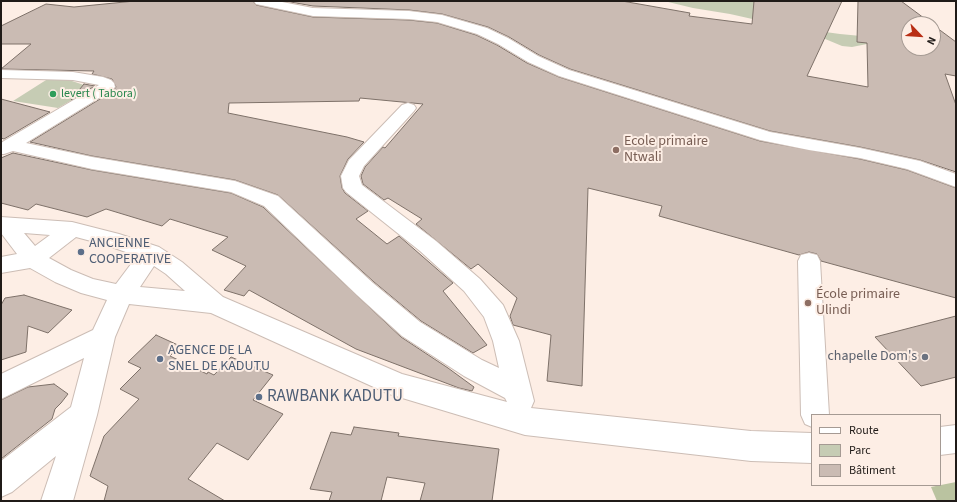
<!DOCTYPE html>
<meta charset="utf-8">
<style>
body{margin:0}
#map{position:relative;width:957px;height:502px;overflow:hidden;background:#fdeee5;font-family:"Source Sans 3",sans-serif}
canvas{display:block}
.frame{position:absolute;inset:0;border:2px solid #201b18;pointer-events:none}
.legend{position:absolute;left:811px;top:414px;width:130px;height:72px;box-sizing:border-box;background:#fdeee5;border:1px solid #a59a93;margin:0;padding:5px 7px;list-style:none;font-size:12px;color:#201b18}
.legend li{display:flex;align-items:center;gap:8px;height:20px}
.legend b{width:20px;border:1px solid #a59a93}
.north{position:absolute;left:901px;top:16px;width:40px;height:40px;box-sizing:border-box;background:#fdeee5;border:1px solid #a59a93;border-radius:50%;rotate:115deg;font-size:11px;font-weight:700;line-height:16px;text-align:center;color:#201b18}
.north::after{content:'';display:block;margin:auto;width:14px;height:18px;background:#b92e14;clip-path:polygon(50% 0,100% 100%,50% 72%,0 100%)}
</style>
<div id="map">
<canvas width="957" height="502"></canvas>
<div class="frame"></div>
<ul class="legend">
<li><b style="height:5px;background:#fff"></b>Route</li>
<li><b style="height:11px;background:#c6ccb4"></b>Parc</li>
<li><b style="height:11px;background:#cabbb3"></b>Bâtiment</li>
</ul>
<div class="north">N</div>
</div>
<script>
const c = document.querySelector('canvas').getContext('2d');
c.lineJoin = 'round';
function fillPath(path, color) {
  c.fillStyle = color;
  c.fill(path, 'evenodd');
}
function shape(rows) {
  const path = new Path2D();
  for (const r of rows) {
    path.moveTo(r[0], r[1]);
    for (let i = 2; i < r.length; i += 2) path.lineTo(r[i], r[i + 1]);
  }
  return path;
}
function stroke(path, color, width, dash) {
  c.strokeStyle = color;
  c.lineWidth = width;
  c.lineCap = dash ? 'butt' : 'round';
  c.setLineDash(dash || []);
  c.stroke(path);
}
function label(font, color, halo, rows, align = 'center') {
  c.font = font + ' "Source Sans 3",sans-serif';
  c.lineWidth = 4;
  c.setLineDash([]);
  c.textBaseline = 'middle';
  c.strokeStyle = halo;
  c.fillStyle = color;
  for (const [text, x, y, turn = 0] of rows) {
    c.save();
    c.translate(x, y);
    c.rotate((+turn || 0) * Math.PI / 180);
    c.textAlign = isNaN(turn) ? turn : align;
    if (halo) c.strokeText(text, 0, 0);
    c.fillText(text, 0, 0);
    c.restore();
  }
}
fillPath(shape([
 [664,1,778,1,818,31,840,34,861,36,909,48,950,54,867,44,852,47,842,46,806,31,730,14,693,8],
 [54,75,93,88,58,108,13,101]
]), '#c6ccb4');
fillPath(shape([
 [956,482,956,501,937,501,931,487]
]), '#bac3a0');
const building = shape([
 [135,1,253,1,256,5,313,17,409,20,437,23,476,35,497,45,527,63,559,77,760,141,860,159,907,170,956,188,956,298,821,261,817,254,809,252,799,255,659,216,662,206,588,188,582,386,547,381,551,335,513,325,510,316,517,298,478,264,471,269,416,224,422,219,388,198,384,200,363,184,361,176,365,167,383,147,385,148,423,104,360,98,359,101,229,103,228,113,347,137,364,142,348,159,340,176,342,188,345,193,368,211,356,219,387,244,399,236,453,283,443,291,487,345,473,353,421,321,374,282,278,195,235,180,92,156,30,142,113,91,116,87,112,79,92,74,94,71,1,69,31,44,1,44,1,26,46,4,74,7,135,1],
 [285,1,622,1,690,13,689,16,752,24,754,1,842,1,807,76,868,87,867,43,857,42,858,1,901,1,932,24,909,24,909,48,933,48,933,25,956,42,956,76,945,74,956,105,956,172,920,160,860,147,770,131,570,69,539,55,509,37,488,27,442,14,409,10,313,6,285,1],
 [84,84,95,86,71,100,84,84],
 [1,99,50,112,4,139,1,138,1,99],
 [13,153,92,170,231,193,263,207,401,337,448,368,474,387,472,391,459,388,356,349,249,290,244,296,224,290,246,266,212,250,228,237,170,219,162,226,106,209,87,217,36,204,28,210,1,203,1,158,13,153],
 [24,295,72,310,48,333,28,326,26,352,1,360,1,305,5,298,24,295],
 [956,316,956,377,921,386,875,337,956,316],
 [156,335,180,346,170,356,207,374,208,372,214,375,231,357,273,375,253,400,283,414,248,460,217,443,188,479,225,501,104,501,108,486,90,476,104,436,139,399,120,389,141,368,128,362,156,335],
 [54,384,68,394,61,403,55,409,52,419,1,459,1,400,28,387,54,384],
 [354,427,399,433,398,436,499,449,492,501,420,501,425,483,387,477,381,501,329,501,332,492,310,489,331,432,351,435,354,427]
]);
fillPath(building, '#cabbb3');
stroke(building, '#7e7169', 1);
const minor = shape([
 [254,1,277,1,313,8,409,11,442,15,487,28,508,38,538,56,569,70,770,132,860,148,920,161,956,174,956,187,907,169,860,158,809,150,760,140,559,76,528,62,498,44,477,34,437,22,409,19,313,16,256,4,254,1],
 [1,70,73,72,103,77,111,80,114,83,115,87,112,90,26,143,92,157,235,181,278,196,373,283,420,322,482,360,499,368,493,341,484,317,464,291,420,251,346,192,343,188,341,176,349,160,402,105,408,103,414,105,416,108,414,111,364,166,359,176,362,185,436,241,480,279,503,305,519,341,534,401,531,408,751,431,812,433,812,463,751,461,525,435,389,394,211,313,129,304,115,337,97,415,73,501,41,501,56,456,12,492,1,497,1,461,71,407,84,358,1,399,1,374,93,330,107,300,81,293,55,282,30,268,1,273,1,257,17,254,1,233,1,217,72,222,119,234,159,247,182,262,223,297,402,374,507,402,505,398,464,376,402,336,357,295,264,206,231,192,92,169,13,151,4,154,1,154,1,143,4,141,99,85,73,80,1,78,1,70],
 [24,233,50,235,35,246,24,233],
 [76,237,106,245,137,256,116,284,93,279,71,270,49,258,76,237],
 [154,266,166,274,185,291,140,287,154,266],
 [809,253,817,255,820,261,829,415,812,415,812,427,805,424,801,415,798,261,801,255,809,253],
 [956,425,956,453,940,455,940,427,956,425]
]);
stroke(minor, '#ccbdb5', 2);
fillPath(minor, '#fff');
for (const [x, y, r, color] of [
 [53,94,4,"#2e9e5b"],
 [616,150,4,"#8d6e63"],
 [81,252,4,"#5c6f8a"],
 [808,303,4,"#8d6e63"],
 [925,357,4,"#6b7280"],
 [160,359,4,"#5c6f8a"],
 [259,397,4,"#5c6f8a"]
]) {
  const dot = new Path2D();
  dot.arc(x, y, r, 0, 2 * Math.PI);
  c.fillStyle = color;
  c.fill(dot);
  stroke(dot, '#fdeee5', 1.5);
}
label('12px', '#27864d', '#fdeee5', [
 ["levert ( Tabora)",61,94]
], 'left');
label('14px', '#785e54', '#fdeee5', [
 ["Ecole primaire",624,142],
 ["Ntwali",624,158],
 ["École primaire",816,295],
 ["Ulindi",816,311]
], 'left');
label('14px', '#4e5e75', '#fdeee5', [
 ["ANCIENNE",89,244],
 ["COOPERATIVE",89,260],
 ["AGENCE DE LA",168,351],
 ["SNEL DE KADUTU",168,367]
], 'left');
label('14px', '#5b616d', '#fdeee5', [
 ["chapelle Dom's",917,357]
], 'right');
label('17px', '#4e5e75', '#fdeee5', [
 ["RAWBANK KADUTU",267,397]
], 'left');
</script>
